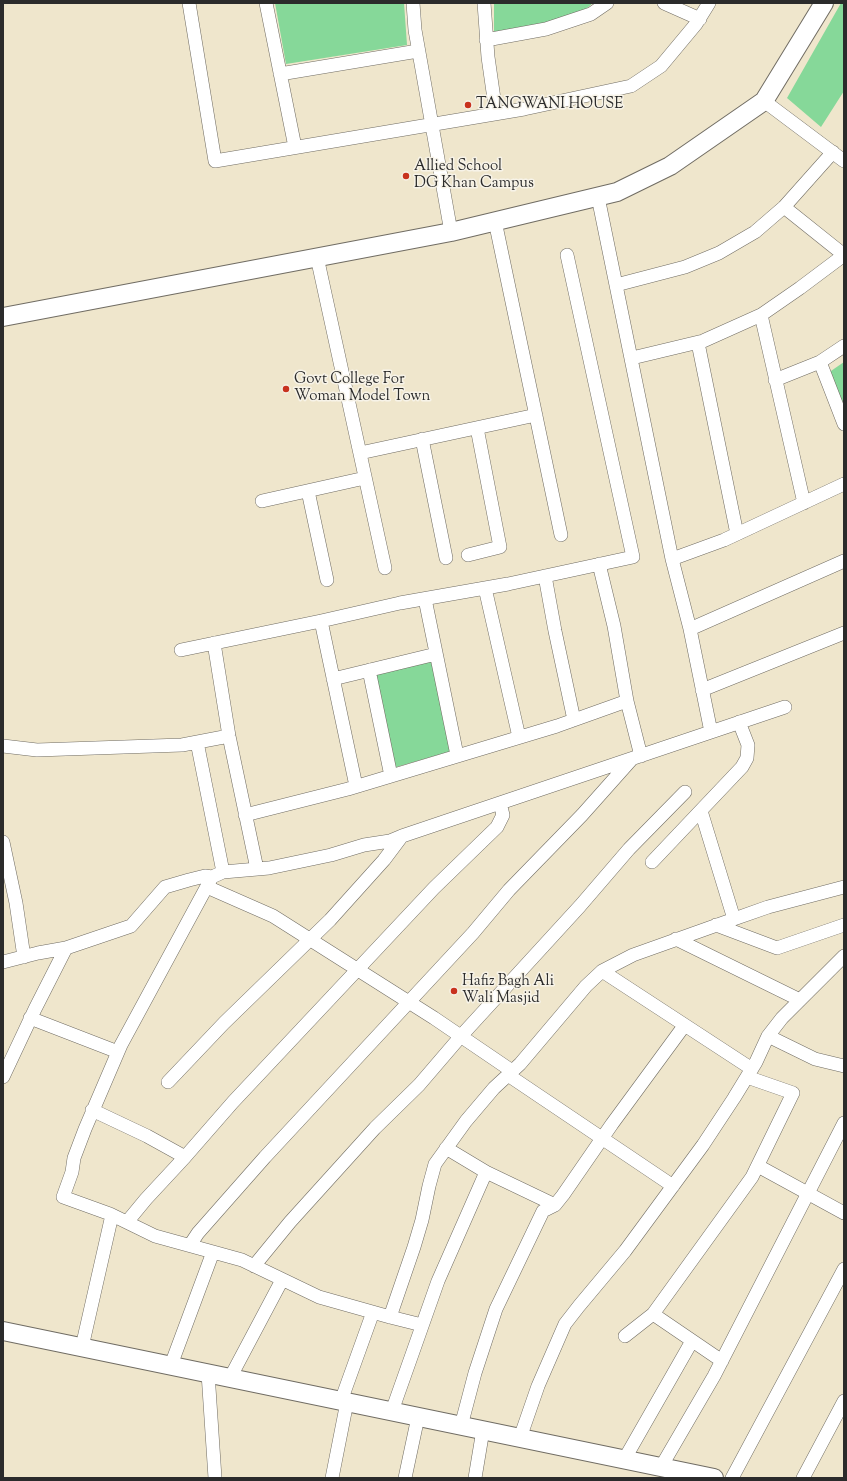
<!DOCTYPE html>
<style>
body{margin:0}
#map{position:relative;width:847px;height:1481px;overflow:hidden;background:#efe6cc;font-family:"Sorts Mill Goudy",serif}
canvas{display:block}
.frame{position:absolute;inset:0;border:4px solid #2b2b2b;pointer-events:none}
</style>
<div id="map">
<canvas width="847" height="1481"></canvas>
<div class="frame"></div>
</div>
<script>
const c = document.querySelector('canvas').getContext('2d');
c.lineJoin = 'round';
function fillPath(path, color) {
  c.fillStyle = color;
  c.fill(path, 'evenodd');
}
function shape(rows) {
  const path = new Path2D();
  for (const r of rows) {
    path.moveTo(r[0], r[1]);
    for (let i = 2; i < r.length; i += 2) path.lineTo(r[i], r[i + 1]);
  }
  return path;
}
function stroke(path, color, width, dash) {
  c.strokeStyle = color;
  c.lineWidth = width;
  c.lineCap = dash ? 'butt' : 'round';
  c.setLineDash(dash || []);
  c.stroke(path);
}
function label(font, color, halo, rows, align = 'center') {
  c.font = font + ' "Sorts Mill Goudy",serif';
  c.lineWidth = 3;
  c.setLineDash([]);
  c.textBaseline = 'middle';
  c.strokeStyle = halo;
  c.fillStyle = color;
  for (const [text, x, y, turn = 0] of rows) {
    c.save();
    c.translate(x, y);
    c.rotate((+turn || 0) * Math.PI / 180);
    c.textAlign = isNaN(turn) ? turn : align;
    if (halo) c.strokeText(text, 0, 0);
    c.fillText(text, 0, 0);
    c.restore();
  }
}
fillPath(shape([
 [275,3,404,3,407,45,286,64],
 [494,3,593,3,587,8,554,22,494,32],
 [841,3,844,3,844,91,821,127,787,98],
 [844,362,844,409,828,373],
 [431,661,452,751,393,768,375,673]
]), '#86d899');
const street = shape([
 [189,3,215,161,524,109,631,86,661,66,696,24,709,3],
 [266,3,295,147],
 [413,3,415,30,451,232],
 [484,3,488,57,496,113],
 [664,3,700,19],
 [486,40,546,29,591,14,607,3],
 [280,74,418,51],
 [764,101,844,161],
 [598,197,672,559,690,629,711,732],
 [784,207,844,255],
 [495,221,561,535],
 [317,257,385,568],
 [616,285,685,267,719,253,755,232,784,207,833,152],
 [761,315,804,503],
 [698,343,737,534],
 [632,358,703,341,761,315,800,288,844,255],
 [820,362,844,424],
 [775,380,820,362,844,346],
 [422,439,446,558],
 [360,453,536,415],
 [308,491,327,580],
 [262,501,365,478],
 [468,555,500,547,477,428],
 [672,559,724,540,844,484],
 [599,564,614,626,627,701,641,756],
 [545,576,555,631,574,720],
 [485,588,519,737],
 [425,599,457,755],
 [321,621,356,786],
 [690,629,844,561],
 [214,643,229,736,257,869],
 [181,650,321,621,400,603,508,584,633,557,567,255],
 [369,670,391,776],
 [333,679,436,654],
 [702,690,844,633],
 [197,742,223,872],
 [3,746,37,750,182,745,229,736],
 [701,811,734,919],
 [245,815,348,789,557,726,627,701],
 [3,842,16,903,24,957],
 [652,862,742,767,747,758,748,745,739,722],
 [207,887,273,916,434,1018,512,1071],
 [716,925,777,948,844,925],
 [676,939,800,1000],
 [3,962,38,953,66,948,131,926,165,887,189,880,205,876,212,877],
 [602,971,752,1069],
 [30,1018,118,1052],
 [768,1036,815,1059,844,1066],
 [508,1075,673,1186],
 [3,1077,35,1009,66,948],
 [168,1082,224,1023,330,920,384,860,402,836],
 [92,1110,147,1136,185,1157],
 [446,1148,486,1172,555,1205],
 [758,1166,844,1213],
 [127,1222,146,1199,185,1157,233,1102,434,888,497,827,503,815,500,803],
 [190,1245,198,1233,265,1157,473,933,509,890,582,815,631,760],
 [254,1266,290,1222,375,1128,419,1085,461,1036,580,906,629,849,685,792],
 [653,1314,722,1361],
 [390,1317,414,1247,422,1220,429,1186,435,1164,466,1121,494,1088,520,1064,586,986,602,971,633,955,734,919,768,907,844,887],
 [422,1325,390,1317,319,1297,242,1260,155,1236,110,1214,63,1197,72,1172,74,1158,85,1129,121,1045,212,877,223,872,269,868,331,855,364,845,390,841,402,836,785,707],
 [625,1336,653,1314,752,1177,793,1093,747,1077],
 [82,1347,112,1215],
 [171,1365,213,1252],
 [208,1373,215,1478],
 [230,1378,282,1280],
 [341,1401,373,1312],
 [392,1411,438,1281,486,1172],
 [461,1426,475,1373,496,1309,543,1211,555,1205,563,1195,612,1124,684,1026],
 [520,1438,538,1386,565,1324,579,1306,625,1251,703,1145,734,1098,756,1062,768,1036,782,1018,844,956],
 [624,1460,692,1341],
 [661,1467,714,1376,844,1123],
 [332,1478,347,1402],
 [405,1478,418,1417],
 [475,1478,483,1430],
 [732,1478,844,1269],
 [803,1478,844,1401]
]);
const secondary = shape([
 [3,317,451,232,617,192,670,166,764,101,824,3],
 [3,1331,714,1478]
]);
stroke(street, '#706c63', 14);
stroke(secondary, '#706c63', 20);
stroke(street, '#fff', 13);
stroke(secondary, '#fff', 18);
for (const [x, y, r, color] of [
 [468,105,4,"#c8321e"],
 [406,176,4,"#c8321e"],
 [286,389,4,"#c8321e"],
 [454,991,4,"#c8321e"]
]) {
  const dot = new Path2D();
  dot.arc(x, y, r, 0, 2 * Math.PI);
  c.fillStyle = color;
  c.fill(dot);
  stroke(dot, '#f7f3e8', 1.5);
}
label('15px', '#2b2b2b', '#f7f3e8', [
 ["TANGWANI HOUSE",476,105],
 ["Allied School",414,167],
 ["DG Khan Campus",414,184],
 ["Govt College For",294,380],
 ["Woman Model Town",294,397],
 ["Hafiz Bagh Ali",462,982],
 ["Wali Masjid",462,999]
], 'left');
</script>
